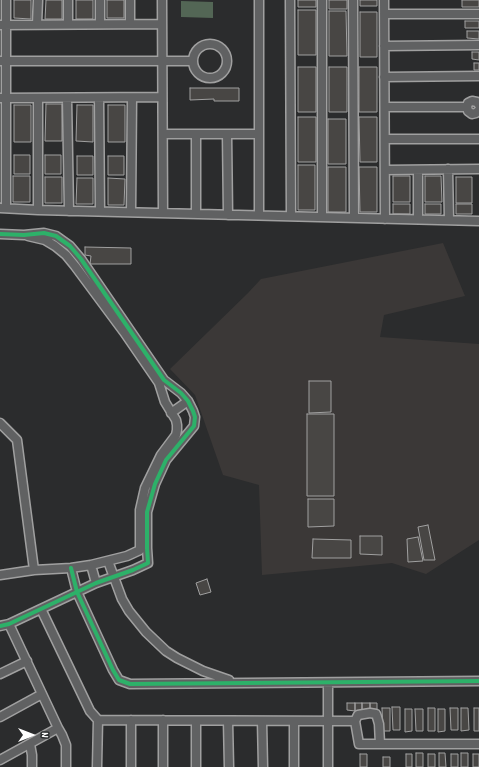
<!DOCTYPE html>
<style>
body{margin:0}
#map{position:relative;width:479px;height:767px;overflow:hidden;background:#2b2c2d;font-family:Dekko,sans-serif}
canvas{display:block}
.north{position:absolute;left:12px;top:715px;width:40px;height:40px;-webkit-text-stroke:3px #2a2d2e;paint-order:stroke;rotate:90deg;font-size:11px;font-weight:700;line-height:16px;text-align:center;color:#fff}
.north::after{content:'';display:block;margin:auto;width:14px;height:18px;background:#fff;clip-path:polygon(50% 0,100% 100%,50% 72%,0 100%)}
</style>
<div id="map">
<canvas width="479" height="767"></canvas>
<div class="north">N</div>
</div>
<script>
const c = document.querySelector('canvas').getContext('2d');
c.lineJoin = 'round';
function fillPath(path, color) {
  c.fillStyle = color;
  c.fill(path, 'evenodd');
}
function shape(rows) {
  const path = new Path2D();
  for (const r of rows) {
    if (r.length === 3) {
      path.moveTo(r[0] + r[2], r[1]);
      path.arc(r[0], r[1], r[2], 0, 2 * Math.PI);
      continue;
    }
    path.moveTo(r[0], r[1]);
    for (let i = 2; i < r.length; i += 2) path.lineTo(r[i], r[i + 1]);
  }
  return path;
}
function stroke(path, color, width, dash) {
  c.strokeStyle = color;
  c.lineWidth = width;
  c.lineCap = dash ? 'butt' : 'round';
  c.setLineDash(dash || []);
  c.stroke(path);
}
fillPath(shape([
 [443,243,465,296,384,315,380,337,479,344,479,540,426,574,392,563,262,575,259,485,223,475,195,395,170,369,248,293,261,279]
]), '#3b3837');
fillPath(shape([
 [181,1,213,2,213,18,181,17]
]), '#536655');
const building = shape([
 [14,0,31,0,31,19,14,18,14,0],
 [46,0,62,0,62,19,45,19,46,0],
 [76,0,93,0,93,19,76,19,76,0],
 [107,0,124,0,124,18,107,18,107,0],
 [298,0,316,0,316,7,298,7,298,0],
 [329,0,347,0,347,9,329,9,329,0],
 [360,0,377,0,377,6,360,6,360,0],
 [462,0,479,0,479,7,462,7,462,0],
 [298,10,316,10,316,55,298,55,298,10],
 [329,11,346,11,347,56,329,56,329,11],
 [360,12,377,12,377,57,360,57,360,12],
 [465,21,479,21,479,28,465,28,465,21],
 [467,31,479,31,479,39,467,38,467,31],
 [472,52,479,52,479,60,472,59,472,52],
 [474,63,479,63,479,70,474,70,474,63],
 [298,67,316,67,316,112,298,112,298,67],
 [329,67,347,67,347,112,329,112,329,67],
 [359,67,377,67,377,112,359,112,359,67],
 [190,88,239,88,239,101,214,101,214,99,190,100,190,88],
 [46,104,62,104,62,141,45,141,46,104],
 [14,105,31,105,31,142,14,142,14,105],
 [77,105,93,105,93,142,76,141,77,105],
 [108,105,125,105,125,142,108,142,108,105],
 [298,117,316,117,316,162,298,162,298,117],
 [359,117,377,117,377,162,360,162,359,117],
 [328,119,346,119,346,164,328,164,328,119],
 [14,155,30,155,30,174,14,174,14,155],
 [45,155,61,155,61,174,45,174,45,155],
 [77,156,93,156,93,175,77,175,77,156],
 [108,156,124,156,124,175,108,175,108,156],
 [298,165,315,165,315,210,298,210,298,165],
 [328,167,346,167,346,212,328,212,328,167],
 [359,167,377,167,377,212,360,212,359,167],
 [13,176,30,176,30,202,13,202,13,176],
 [393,176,410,176,410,202,393,202,393,176],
 [425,176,441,176,442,202,425,202,425,176],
 [45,177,62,177,62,203,45,203,45,177],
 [456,177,472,177,472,203,456,203,456,177],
 [77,178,93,178,93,204,76,204,77,178],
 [108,178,125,179,124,205,108,205,108,178],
 [393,204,410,204,410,214,393,214,393,204],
 [425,204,441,204,441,214,425,214,425,204],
 [456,204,472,204,472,214,456,214,456,204],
 [85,247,131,248,131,264,90,264,91,256,85,255,85,247],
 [309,381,331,381,331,412,309,413,309,381],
 [307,414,334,414,334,496,307,496,307,414],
 [308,499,334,499,334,526,308,527,308,499],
 [428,525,435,560,424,560,418,527,428,525],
 [360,536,382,536,382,555,360,554,360,536],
 [418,537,423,561,408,562,407,539,418,537],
 [313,539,351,540,351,558,312,558,313,539],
 [207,579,211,592,200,595,196,583,207,579],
 [347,703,355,703,355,711,347,710,347,703],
 [355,703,362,703,362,711,355,711,355,703],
 [362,703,370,703,370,711,362,711,362,703],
 [370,703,377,703,377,711,370,711,370,703],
 [392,707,400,707,400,730,393,730,392,707],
 [382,708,390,708,390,731,383,731,382,708],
 [428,708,435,708,435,731,428,731,428,708],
 [450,708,458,708,458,730,451,730,450,708],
 [461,708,468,708,469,730,461,731,461,708],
 [474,708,479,708,479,731,474,731,474,708],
 [405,709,412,709,412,731,405,732,405,709],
 [415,709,423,709,423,731,416,731,415,709],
 [438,709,445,709,445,731,438,732,438,709],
 [416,753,423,753,423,767,416,767,416,753],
 [439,753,445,753,446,767,439,767,439,753],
 [461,753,468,753,468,767,461,767,461,753],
 [360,754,367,754,367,767,360,767,360,754],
 [406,754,412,754,412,767,406,767,406,754],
 [428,754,435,754,435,767,428,767,428,754],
 [451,754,458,754,458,767,451,767,451,754],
 [473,754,479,754,479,767,473,767,473,754],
 [383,757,390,757,390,767,383,767,383,757]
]);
fillPath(building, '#484644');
stroke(building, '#a0a0a0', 1);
const minor = shape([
 [68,0,68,24],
 [162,0,163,213],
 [259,0,259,215],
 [290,0,291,216],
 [322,0,322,217],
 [353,0,354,218],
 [384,0,385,219],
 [384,14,479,14],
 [37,24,38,0],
 [100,24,100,0],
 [130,24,130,0],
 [0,25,162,24],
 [210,61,17],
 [384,46,479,45],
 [0,61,193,61],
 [384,77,479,76],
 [0,98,162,97],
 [67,98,69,211],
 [99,98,100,211],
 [479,105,477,102,472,101,468,103,467,107,468,111,472,114,476,113,479,110],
 [385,107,467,107],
 [163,134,259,134],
 [196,134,196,214],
 [227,134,228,215],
 [385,139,479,139],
 [448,169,449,220],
 [385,170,479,169],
 [0,208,38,210,479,221],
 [6,208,6,0],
 [38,210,38,98],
 [131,212,132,98],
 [418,219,418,170],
 [0,234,24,235,44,233,56,236,70,246,81,259,164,380,181,393,188,401,193,411,195,417,194,426,166,460,155,484,147,512,147,548,148,563,133,570,96,583,9,624,0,626],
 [171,413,188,401],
 [0,423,17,440,34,570],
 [108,561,122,599,129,611,146,632,166,651,177,658,203,671,229,680],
 [91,565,96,583],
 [71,568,77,592,113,670,119,680,130,684,479,681],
 [0,575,34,570,71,568,91,565,127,556,140,550,140,510,145,488,161,455,176,435,177,430,177,425,176,420,165,402,159,383,124,332,75,266,66,255,55,246,45,240,28,236],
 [41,609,90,711,98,720,355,721],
 [9,624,58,728,62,735,66,745,66,767],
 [0,674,27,661],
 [0,717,42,694],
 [131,720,131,767],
 [163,720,163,767],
 [196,721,196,767],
 [228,721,229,767],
 [262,721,263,767],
 [30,744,32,755,32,767],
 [380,744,379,724,377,717,376,714,370,713,358,715,355,721,359,744,479,744],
 [0,760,58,728],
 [97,767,98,720],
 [294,767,294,721],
 [328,767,328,683]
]);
stroke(minor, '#a0a0a0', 11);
stroke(minor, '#606162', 8);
stroke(shape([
 [0,234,24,235,44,233,56,236,70,246,81,259,164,380,181,393,188,401,193,411,195,417,194,426,166,460,155,484,147,512,147,548,148,563,133,570,96,583,9,624,0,626],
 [71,568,77,592,113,670,119,680,130,684,479,681]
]), '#2db169', 4);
</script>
